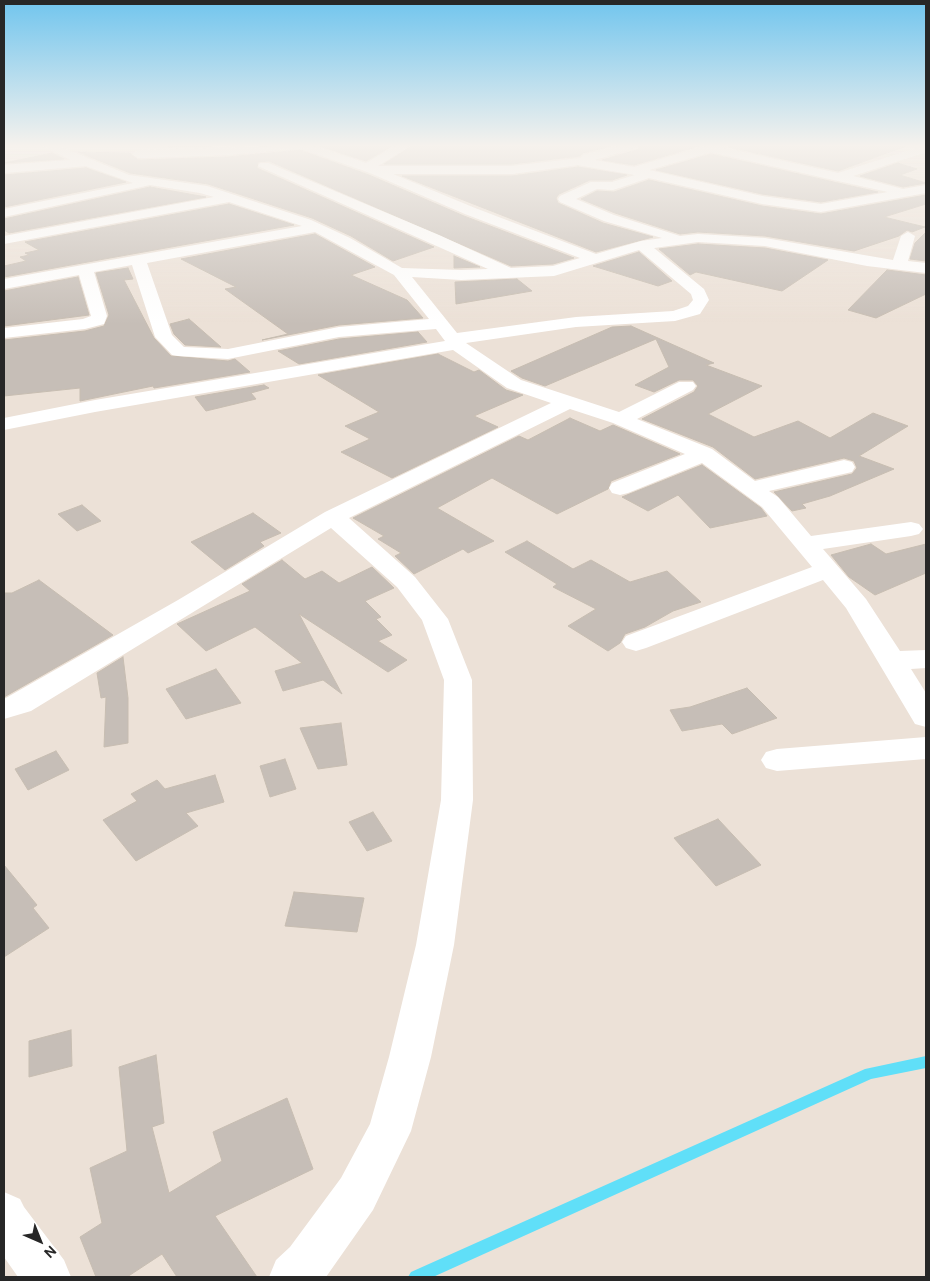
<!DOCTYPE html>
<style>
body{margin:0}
#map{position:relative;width:930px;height:1281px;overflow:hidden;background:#ece1d7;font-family:"DM Sans",sans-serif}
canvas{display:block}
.frame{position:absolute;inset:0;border:5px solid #272727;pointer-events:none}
.north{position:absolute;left:15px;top:1216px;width:50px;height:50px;-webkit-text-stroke:4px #fff;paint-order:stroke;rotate:136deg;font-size:14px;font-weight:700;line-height:20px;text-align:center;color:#272727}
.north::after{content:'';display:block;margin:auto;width:18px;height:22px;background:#272727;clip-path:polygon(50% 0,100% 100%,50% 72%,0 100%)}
</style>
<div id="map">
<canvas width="930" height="1281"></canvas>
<div class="frame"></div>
<div class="north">N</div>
</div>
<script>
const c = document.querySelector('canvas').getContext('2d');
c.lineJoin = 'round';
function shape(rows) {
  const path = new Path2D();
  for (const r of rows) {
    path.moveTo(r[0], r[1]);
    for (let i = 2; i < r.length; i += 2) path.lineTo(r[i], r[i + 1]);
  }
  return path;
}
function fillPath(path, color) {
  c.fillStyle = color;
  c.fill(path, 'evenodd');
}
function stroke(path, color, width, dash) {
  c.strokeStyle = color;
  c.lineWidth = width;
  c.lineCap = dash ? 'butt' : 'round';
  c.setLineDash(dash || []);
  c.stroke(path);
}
fillPath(shape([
 [926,1056,926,1068,871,1079,433,1277,408,1277,411,1272,865,1069,926,1056]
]), '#60dff8');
const building = shape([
 [167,145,255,145,168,147,167,145],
 [316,145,394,145,366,161,316,145],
 [413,145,615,145,583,153,580,156,512,164,384,164,413,145],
 [642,145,703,145,634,165,602,160,639,149,642,145],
 [729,145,906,145,906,146,838,171,728,147,729,145],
 [300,150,369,175,464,216,574,258,553,264,511,266,269,161,258,162,257,168,434,247,393,261,351,236,312,218,208,184,130,173,78,152,130,153,138,160,227,157,300,150],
 [52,153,64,159,4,163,52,153],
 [711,154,838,183,878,192,821,202,762,194,656,170,711,154],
 [898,163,917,169,900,175,926,183,903,187,860,176,898,163],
 [578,167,627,175,612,180,590,180,559,194,556,198,558,203,603,223,653,237,596,252,402,176,512,176,578,167],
 [86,168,126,182,4,207,4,175,86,168],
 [649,180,762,206,821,214,926,195,926,204,884,217,925,227,912,232,907,230,899,236,854,251,765,236,698,232,680,234,615,213,581,199,597,191,614,192,649,180],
 [150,187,206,197,9,233,4,230,4,219,150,187],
 [229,204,294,225,4,277,4,266,26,261,20,257,29,255,25,253,39,250,25,242,229,204],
 [926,232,926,261,910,259,915,243,926,232],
 [315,234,375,267,351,275,407,300,423,318,339,325,262,340,288,334,225,289,236,287,181,259,315,234],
 [698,244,765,248,828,260,782,291,696,272,690,275,659,249,698,244],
 [639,252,672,281,658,286,593,266,639,252],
 [454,256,480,267,454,268,454,256],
 [128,268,133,279,124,280,154,338,171,356,228,361,235,359,250,372,154,388,153,386,80,401,80,388,4,396,4,340,85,331,104,326,109,315,96,273,128,268],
 [887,270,926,275,926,294,876,318,848,310,887,270],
 [78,277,89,315,4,326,4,291,78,277],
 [517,279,532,291,456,304,455,282,517,279],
 [189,319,221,347,185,345,174,334,170,324,189,319],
 [631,326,714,363,706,365,762,386,708,414,754,437,798,421,830,438,873,413,908,426,859,456,894,469,830,496,802,504,806,508,792,511,774,492,852,474,857,468,854,461,844,458,755,479,713,447,642,419,694,392,698,386,693,380,679,380,654,392,635,385,669,367,656,339,545,386,522,378,511,371,612,327,631,326],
 [418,332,427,342,299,364,278,351,339,339,418,332],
 [438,354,474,372,479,370,506,390,523,395,474,416,498,427,392,478,341,452,370,439,345,426,379,412,318,375,438,354],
 [264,385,269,388,251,393,256,399,206,411,195,397,264,385],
 [570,418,600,431,613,425,680,454,611,481,608,489,557,514,492,478,437,508,494,541,468,553,463,549,414,574,395,556,401,553,378,539,384,536,353,518,519,436,528,440,570,418],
 [702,465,761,508,767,516,710,528,678,495,648,511,622,497,702,465],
 [82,505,101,521,77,531,58,514,82,505],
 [253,513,281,533,260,542,264,546,225,570,191,542,253,513],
 [527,541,573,569,591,560,630,582,667,571,701,602,673,611,645,627,625,634,620,643,608,651,568,626,596,609,553,587,557,584,505,552,527,541],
 [871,544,886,554,926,544,926,573,875,595,849,577,831,555,871,544],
 [282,560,305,579,322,571,339,583,372,567,394,588,365,601,381,617,376,619,392,635,378,641,407,660,388,672,299,614,342,694,323,680,283,691,275,671,302,663,255,627,206,651,177,624,250,591,242,584,282,560],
 [39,580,113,635,4,697,4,593,12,593,39,580],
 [123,657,128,698,128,743,104,747,106,697,101,698,97,673,123,657],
 [216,669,241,703,186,719,166,689,216,669],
 [747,688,777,718,732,734,722,724,682,731,670,710,690,707,747,688],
 [341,723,347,765,318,769,300,728,341,723],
 [56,751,69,770,28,790,15,769,56,751],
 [285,759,296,789,270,797,260,766,285,759],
 [215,775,224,802,186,813,198,826,136,861,103,820,137,801,131,794,157,780,165,789,215,775],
 [373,812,392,841,367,851,349,822,373,812],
 [718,819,761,865,716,886,674,838,718,819],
 [4,865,37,905,33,908,49,928,4,957,4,865],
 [294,892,364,898,357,932,285,926,294,892],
 [71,1030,72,1066,29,1077,29,1041,71,1030],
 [156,1055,164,1123,152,1127,169,1193,222,1161,213,1132,287,1098,313,1169,215,1216,257,1277,177,1277,162,1254,127,1277,96,1277,80,1237,102,1223,90,1168,127,1151,119,1067,156,1055]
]);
fillPath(building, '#c6beb7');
stroke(building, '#c7bdb1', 1);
fillPath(shape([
 [41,145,56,145,129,175,207,186,311,220,350,238,402,268,461,270,488,269,258,166,260,163,268,163,439,235,511,268,553,266,580,258,465,214,370,173,300,148,227,155,138,158,132,154,138,150,311,145,366,163,397,145,411,145,378,166,512,166,581,158,583,155,622,145,640,145,638,147,594,160,634,167,709,145,727,145,724,148,838,173,926,145,926,152,853,176,903,189,926,185,926,193,821,212,762,204,649,178,613,190,597,189,576,199,614,215,680,236,698,234,765,238,893,260,901,236,908,232,915,236,908,261,926,263,926,273,867,266,765,246,698,242,654,248,704,289,709,300,700,314,675,321,576,327,466,343,521,380,619,412,679,382,693,382,696,386,693,390,637,419,712,449,755,481,844,460,852,462,855,467,852,472,769,491,778,497,811,536,911,522,919,524,923,529,919,534,911,536,823,549,866,599,900,651,926,650,926,668,911,669,926,693,926,727,915,724,846,608,823,580,646,648,636,651,626,648,622,642,626,636,812,567,762,507,702,463,628,493,620,495,612,493,609,488,612,483,685,454,613,423,570,409,349,518,415,577,448,619,472,680,473,800,454,945,431,1057,411,1131,373,1210,326,1277,269,1277,276,1260,290,1247,341,1178,370,1124,389,1057,416,945,441,800,444,680,422,620,397,587,331,528,31,711,4,719,4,699,178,600,325,512,551,403,507,388,453,350,95,412,4,430,4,418,95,400,445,341,436,329,339,337,228,359,178,356,172,355,155,337,132,265,94,272,107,316,104,324,85,329,4,338,4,328,83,319,91,316,79,275,4,289,4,279,302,226,229,202,4,244,4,236,214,197,200,193,150,185,4,217,4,209,133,183,86,166,4,173,4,165,71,160,41,145],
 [711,152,838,181,888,192,821,204,762,196,649,170,711,152],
 [578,165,635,175,612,182,591,182,560,196,558,199,560,202,604,221,662,238,641,241,596,254,475,208,393,174,512,174,578,165],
 [315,232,394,275,429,319,339,327,228,349,184,347,172,335,147,263,315,232],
 [639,250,691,294,693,300,688,306,673,311,576,317,457,333,412,277,461,280,554,276,639,250],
 [926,737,926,759,777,771,766,768,761,760,766,752,777,749,926,737],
 [4,1192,20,1199,24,1207,64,1260,71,1277,18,1277,4,1257,4,1192]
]), '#fff');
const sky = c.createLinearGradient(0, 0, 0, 324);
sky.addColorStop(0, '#71c5ee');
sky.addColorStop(0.45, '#f6f2ed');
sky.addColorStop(1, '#f6f2ed00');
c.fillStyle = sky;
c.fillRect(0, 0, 930, 324);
</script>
